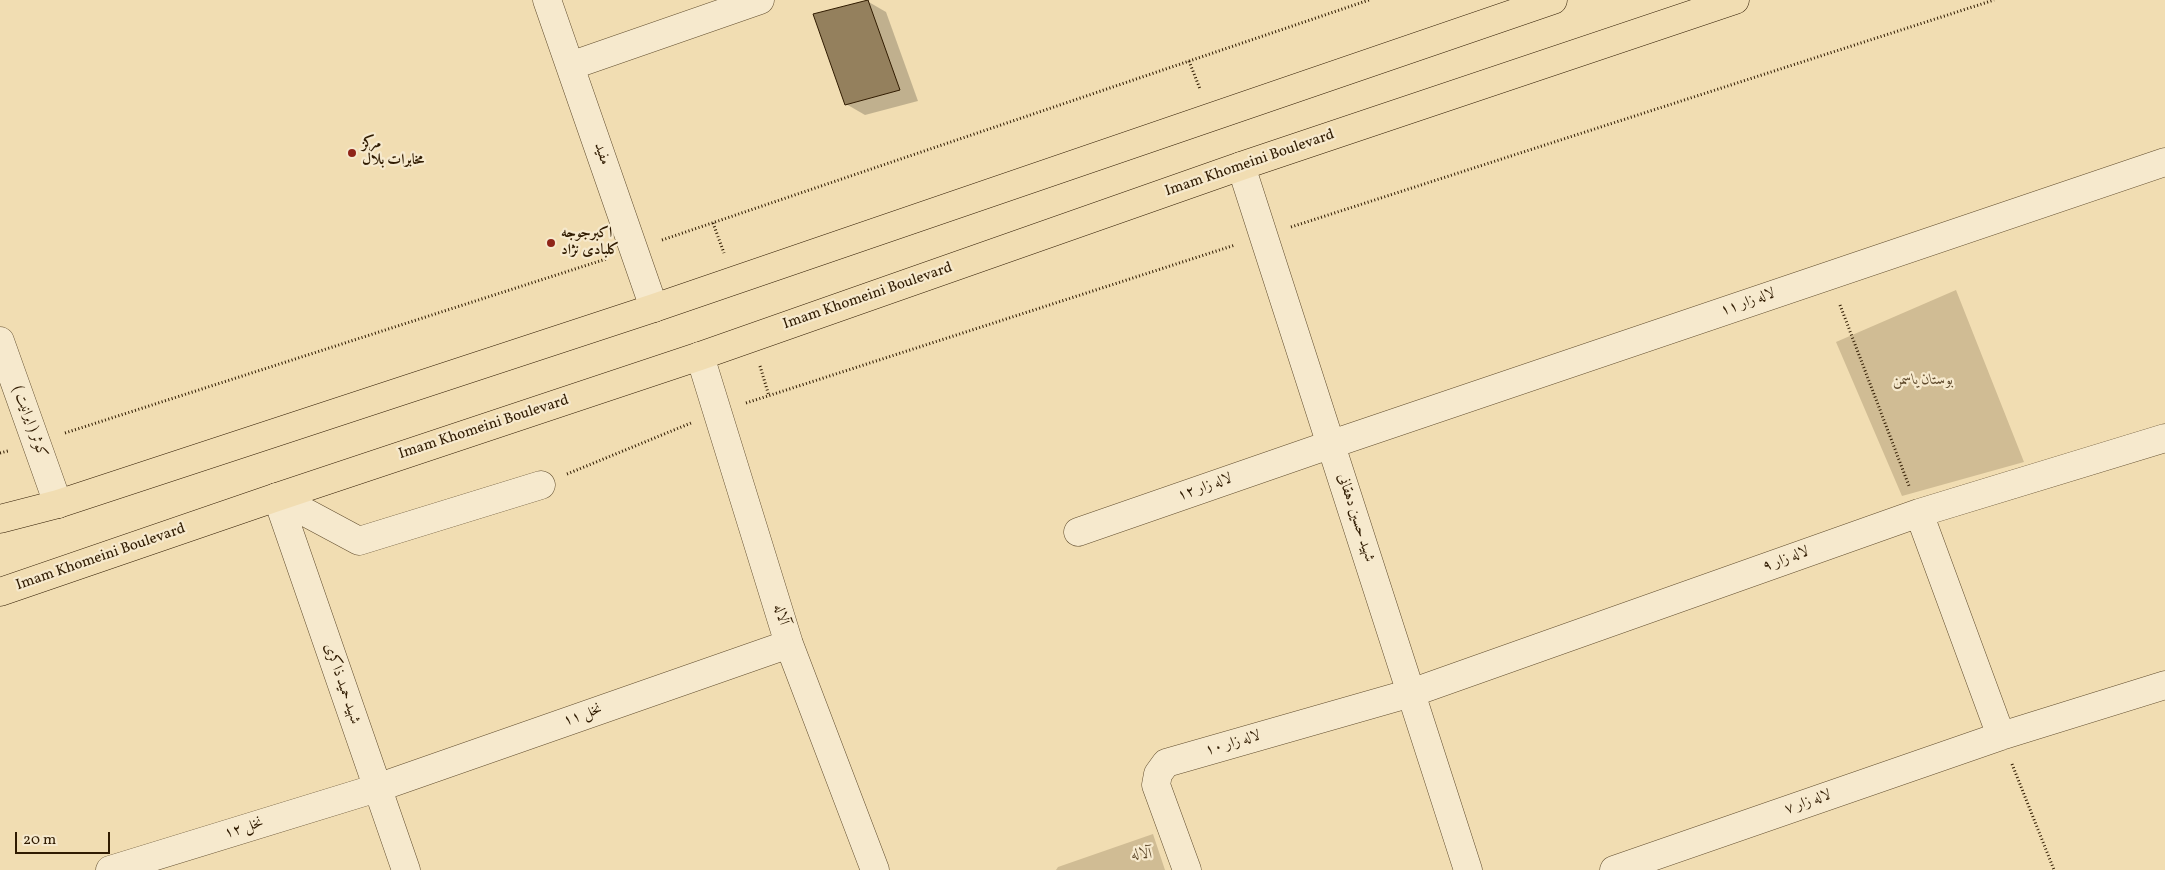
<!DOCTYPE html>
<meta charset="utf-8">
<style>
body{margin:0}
#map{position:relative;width:2165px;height:870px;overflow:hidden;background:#f1ddb2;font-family:Vollkorn,serif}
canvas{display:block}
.scale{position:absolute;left:15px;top:832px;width:95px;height:22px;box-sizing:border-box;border:2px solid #301b01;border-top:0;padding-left:6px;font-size:15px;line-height:18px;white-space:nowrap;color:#301b01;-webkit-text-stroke:4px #f6e9cd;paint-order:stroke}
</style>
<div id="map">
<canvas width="2165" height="870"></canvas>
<div class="scale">20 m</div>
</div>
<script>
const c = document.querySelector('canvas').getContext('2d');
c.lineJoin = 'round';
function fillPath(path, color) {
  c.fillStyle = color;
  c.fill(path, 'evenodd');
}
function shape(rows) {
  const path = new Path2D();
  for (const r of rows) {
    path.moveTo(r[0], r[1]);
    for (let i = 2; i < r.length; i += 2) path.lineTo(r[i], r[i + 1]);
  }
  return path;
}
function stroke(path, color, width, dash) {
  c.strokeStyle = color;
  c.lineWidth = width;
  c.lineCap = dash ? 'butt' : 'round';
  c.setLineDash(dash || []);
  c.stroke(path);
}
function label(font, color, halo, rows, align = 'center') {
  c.font = font + ' Vollkorn,Amiri,serif';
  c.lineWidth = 4.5;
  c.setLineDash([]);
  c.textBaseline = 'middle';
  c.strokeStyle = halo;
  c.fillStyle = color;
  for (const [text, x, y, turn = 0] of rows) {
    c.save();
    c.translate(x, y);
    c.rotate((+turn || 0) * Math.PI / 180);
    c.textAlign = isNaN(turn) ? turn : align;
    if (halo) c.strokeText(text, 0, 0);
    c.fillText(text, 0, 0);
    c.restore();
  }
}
fillPath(shape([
 [1956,290,2024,462,1902,496,1836,342],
 [1153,834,1165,870,1056,870,1058,867]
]), '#d0bc94');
fillPath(shape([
 [867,1,886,12,918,101,865,115,846,104]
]), '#0003');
const building = shape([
 [868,0,900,90,845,105,813,14,868,0]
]);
fillPath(building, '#94805d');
stroke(building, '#301b01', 1);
const minor = shape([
 [547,0,654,308],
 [570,66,760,0],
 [1241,166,1468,870],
 [0,341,58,504],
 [700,356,789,644,875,870],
 [277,497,406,870],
 [277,497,359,541,541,485],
 [1919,513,2001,736],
 [1078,532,1332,444,2165,162],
 [110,870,377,788,789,644],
 [1187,870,1156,785,1158,774,1166,763,1411,693,1919,513,2165,438],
 [1614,870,2001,736,2165,685]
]);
const major = shape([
 [0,519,58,504,654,308,1553,0],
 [0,592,277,497,700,356,1241,166,1735,0]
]);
stroke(minor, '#604c2d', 29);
stroke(major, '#301b01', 29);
stroke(shape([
 [1189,61,1200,89],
 [713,223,724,253],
 [1291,227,1994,0],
 [662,240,1369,0],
 [1840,305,1909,486],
 [760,366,769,396],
 [746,403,1235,245],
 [65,433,606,259],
 [0,453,8,451],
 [567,474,691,423],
 [2012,764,2054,870]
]), '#301b01', 3, [1, 2.5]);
stroke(minor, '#f6e9cd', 28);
stroke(major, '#f1ddb2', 28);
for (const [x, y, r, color] of [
 [352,153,5,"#8f2418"],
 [551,243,5,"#8f2418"]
]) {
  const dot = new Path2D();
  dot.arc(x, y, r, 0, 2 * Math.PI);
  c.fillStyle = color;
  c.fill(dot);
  stroke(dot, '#f6e9cd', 2);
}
label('bold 15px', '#301b01', '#f6e9cd', [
 ["مرکز",362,144],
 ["مخابرات بلال",362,161],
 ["اکبرجوجه",561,234],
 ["کلبادی نژاد",561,251]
], 'left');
label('15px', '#301b01', '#f6e9cd', [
 ["مفید",601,154,71],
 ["Imam Khomeini Boulevard",1250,164,-19],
 ["Imam Khomeini Boulevard",868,297,-19],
 ["لاله زار ۱۱",1748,303,-19],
 ["کوثر ( ایرانیت )",29,422,70],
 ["Imam Khomeini Boulevard",484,428,-18],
 ["لاله زار ۱۲",1205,488,-19],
 ["شهید حسین دهقانی",1355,518,72],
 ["Imam Khomeini Boulevard",101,558,-19],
 ["لاله زار ۹",1786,560,-20],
 ["آلاله",780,615,73],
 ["شهید حمید ذاکری",341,684,71],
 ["نخل ۱۱",583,716,-19],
 ["لاله زار ۱۰",1233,744,-16],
 ["لاله زار ۷",1808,803,-19],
 ["نخل ۱۲",244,829,-17]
]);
label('italic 15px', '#604b2d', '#f6e9cd', [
 ["بوستان یاسمن",1923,381],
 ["آلاله",1142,855]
]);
</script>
